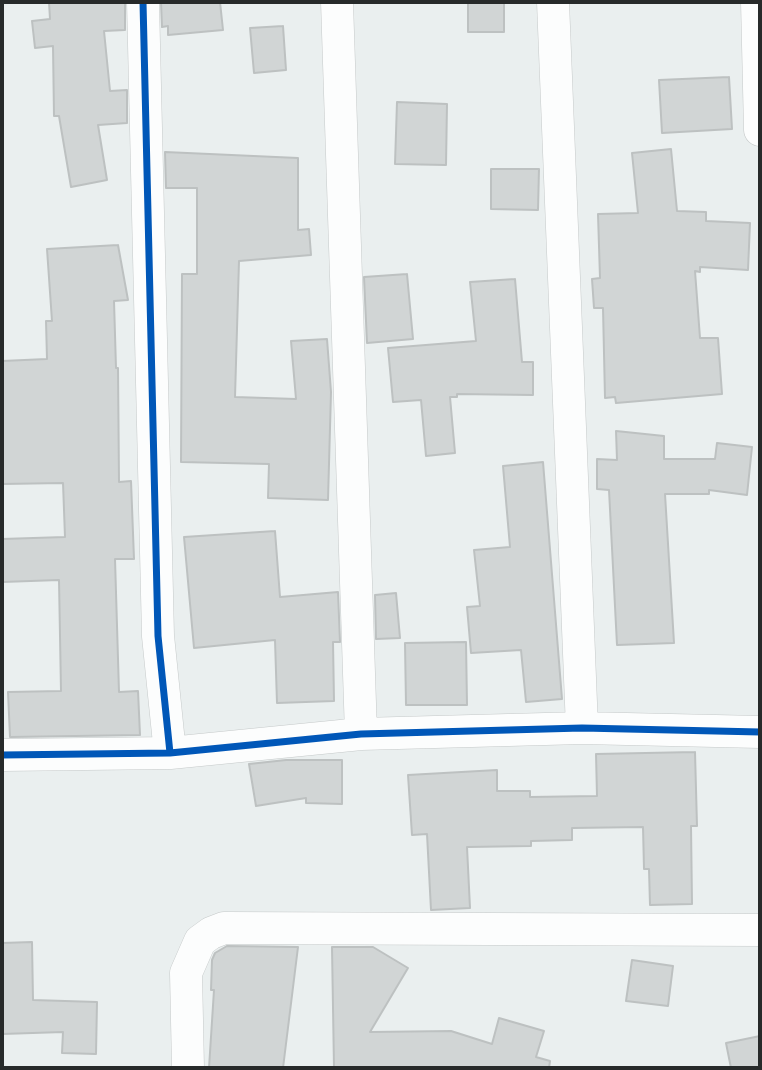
<!DOCTYPE html>
<style>
body{margin:0}
#map{position:relative;width:762px;height:1070px;overflow:hidden;background:#eaefef;font-family:Poppins,sans-serif}
canvas{display:block}
.frame{position:absolute;inset:0;border:4px solid #272a2a;pointer-events:none}
</style>
<div id="map">
<canvas width="762" height="1070"></canvas>
<div class="frame"></div>
</div>
<script>
const c = document.querySelector('canvas').getContext('2d');
c.lineJoin = 'round';
function fillPath(path, color) {
  c.fillStyle = color;
  c.fill(path, 'evenodd');
}
function shape(rows) {
  const path = new Path2D();
  for (const r of rows) {
    path.moveTo(r[0], r[1]);
    for (let i = 2; i < r.length; i += 2) path.lineTo(r[i], r[i + 1]);
  }
  return path;
}
function stroke(path, color, width, dash) {
  c.strokeStyle = color;
  c.lineWidth = width;
  c.lineCap = dash ? 'butt' : 'round';
  c.setLineDash(dash || []);
  c.stroke(path);
}
const building = shape([
 [49,2,125,2,125,30,104,31,110,91,127,90,127,123,98,125,107,180,71,187,59,116,54,116,53,46,35,48,32,21,50,19,49,2],
 [161,2,220,2,223,30,168,35,168,26,162,27,161,2],
 [468,2,504,2,504,32,468,32,468,2],
 [283,26,286,70,254,73,250,28,283,26],
 [729,77,732,129,662,133,659,80,729,77],
 [397,102,447,104,446,165,395,164,397,102],
 [671,149,677,211,706,212,706,221,750,223,748,270,700,267,700,272,695,271,700,338,718,338,722,394,616,403,615,397,605,398,603,308,594,308,592,279,600,278,598,214,638,213,632,153,671,149],
 [165,152,298,158,298,230,309,229,311,255,239,261,235,397,296,399,291,341,327,339,331,392,328,500,268,498,269,464,181,462,182,274,197,274,197,188,166,188,165,152],
 [491,169,539,169,538,210,491,209,491,169],
 [118,245,128,300,114,301,116,368,118,368,119,482,131,481,134,559,115,559,119,692,138,691,140,735,10,737,8,692,61,691,59,580,2,582,2,539,65,537,63,483,2,484,2,361,47,359,46,321,52,321,47,249,118,245],
 [407,274,413,339,367,343,364,277,407,274],
 [515,279,522,362,533,362,533,395,457,394,457,397,450,397,455,453,426,456,421,400,393,402,388,348,476,341,470,282,515,279],
 [616,431,664,436,664,459,715,459,717,443,752,447,747,495,709,490,709,494,665,494,674,643,617,645,609,490,597,489,597,459,617,460,616,431],
 [543,462,562,699,526,702,521,650,471,653,467,607,480,606,474,550,510,547,503,466,543,462],
 [275,531,280,597,338,592,340,642,333,642,334,701,277,703,275,640,194,648,184,537,275,531],
 [396,593,400,638,376,639,375,595,396,593],
 [466,642,467,705,406,705,405,643,466,642],
 [695,752,697,826,691,826,692,904,650,905,649,869,644,869,643,827,572,828,572,840,531,841,531,846,467,847,470,908,431,910,427,834,412,835,408,775,497,770,497,791,530,791,530,797,597,796,596,754,695,752],
 [286,760,342,760,342,804,306,803,306,798,256,806,249,764,286,760],
 [32,942,33,1000,97,1002,96,1054,62,1053,63,1032,2,1034,2,943,32,942],
 [227,946,298,947,283,1068,209,1068,214,990,211,990,212,960,215,953,227,946],
 [332,947,373,947,408,968,370,1032,451,1031,492,1044,499,1018,544,1031,536,1057,550,1061,549,1068,334,1068,332,947],
 [632,960,673,966,668,1006,626,1001,632,960],
 [760,1036,760,1068,731,1068,726,1043,760,1036]
]);
fillPath(building, '#d1d5d5');
stroke(building, '#bdc1c1', 2);
const minor = shape([
 [143,2,158,636,170,753],
 [337,2,361,734],
 [553,2,582,728],
 [757,2,760,130],
 [2,755,170,753,361,734,582,728,760,732],
 [188,1068,186,973,200,941,211,933,224,928,760,930]
]);
stroke(minor, '#c5c9c9', 33);
stroke(minor, '#fcfdfd', 32);
stroke(shape([
 [143,2,158,636,170,753],
 [2,755,170,753,361,734,582,728,760,732]
]), '#0057b8', 7);
</script>
